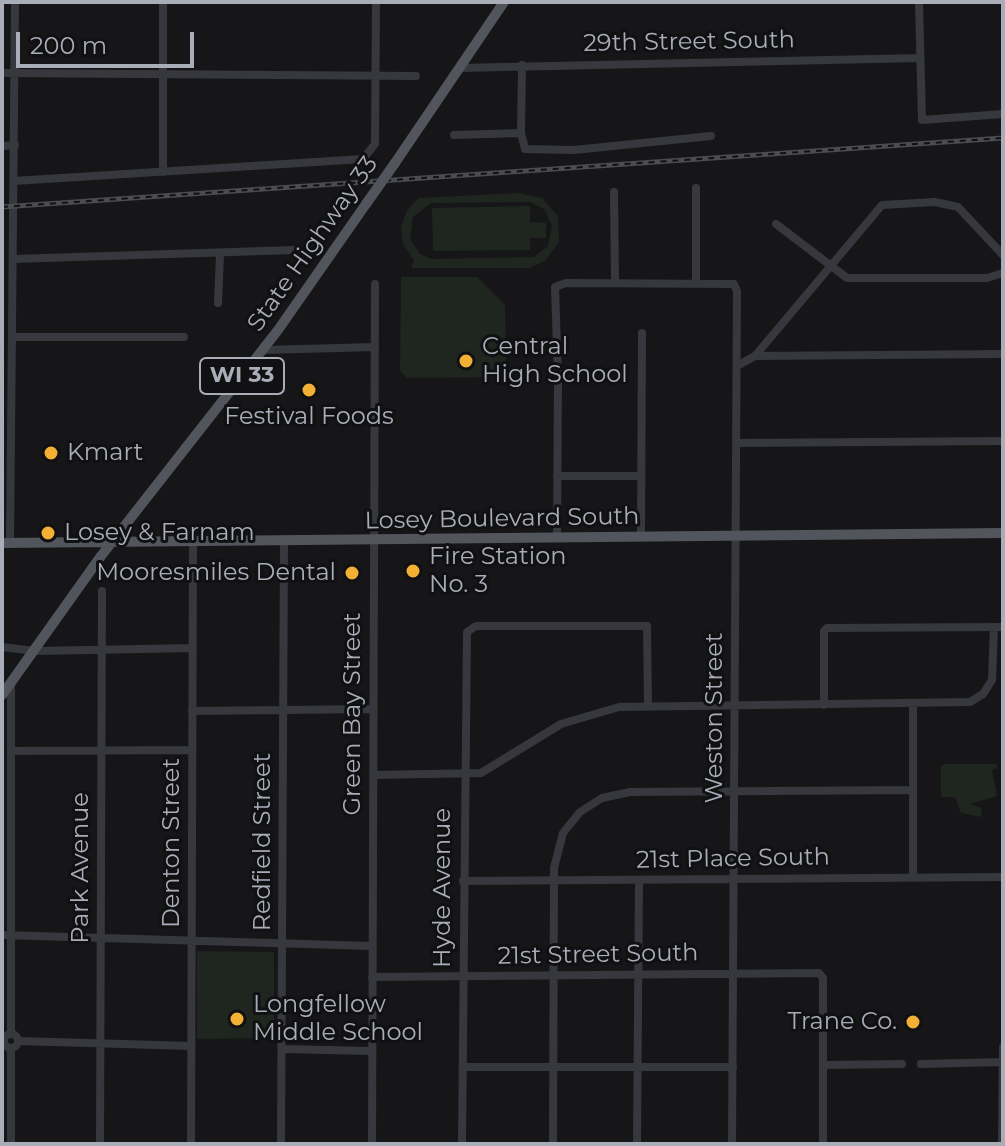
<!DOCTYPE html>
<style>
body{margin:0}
#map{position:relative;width:1005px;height:1146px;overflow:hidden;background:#161618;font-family:Montserrat,sans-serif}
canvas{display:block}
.frame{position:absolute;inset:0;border:4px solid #a8adb8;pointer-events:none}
.scale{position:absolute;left:16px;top:32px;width:178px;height:36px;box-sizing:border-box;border:4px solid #a8adb8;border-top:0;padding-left:10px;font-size:24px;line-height:28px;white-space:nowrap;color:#a8adb8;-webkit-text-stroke:6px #111113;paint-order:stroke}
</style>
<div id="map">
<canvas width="1005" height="1146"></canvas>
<div class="frame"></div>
<div class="scale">200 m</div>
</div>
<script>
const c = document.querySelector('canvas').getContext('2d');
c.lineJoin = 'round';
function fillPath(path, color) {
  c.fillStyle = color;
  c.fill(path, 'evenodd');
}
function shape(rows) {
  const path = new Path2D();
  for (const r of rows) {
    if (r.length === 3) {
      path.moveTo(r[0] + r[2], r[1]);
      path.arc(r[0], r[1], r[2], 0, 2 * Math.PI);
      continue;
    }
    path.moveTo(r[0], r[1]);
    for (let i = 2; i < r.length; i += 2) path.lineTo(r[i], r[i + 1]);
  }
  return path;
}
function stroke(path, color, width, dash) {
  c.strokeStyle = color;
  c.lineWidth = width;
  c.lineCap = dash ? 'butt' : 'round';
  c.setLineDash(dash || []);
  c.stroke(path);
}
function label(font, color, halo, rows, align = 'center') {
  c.font = font + ' Montserrat,sans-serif';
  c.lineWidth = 6;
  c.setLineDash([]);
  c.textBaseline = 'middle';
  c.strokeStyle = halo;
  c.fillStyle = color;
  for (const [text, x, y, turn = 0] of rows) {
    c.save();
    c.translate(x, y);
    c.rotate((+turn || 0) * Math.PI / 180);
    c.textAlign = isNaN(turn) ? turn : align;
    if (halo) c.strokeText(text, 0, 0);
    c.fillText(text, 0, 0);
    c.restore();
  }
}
fillPath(shape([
 [518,193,542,198,558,216,559,242,546,260,530,268,411,268,414,260,403,244,401,226,407,210,419,198],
 [530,202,544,209,552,226,548,246,534,257,432,259,420,254,410,239,413,217,431,203],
 [530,206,530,222,546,223,546,238,530,238,530,250,433,251,432,208],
 [401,277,477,277,505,305,506,377,407,378,400,371],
 [946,764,997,764,997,768,992,770,997,796,970,804,982,808,981,817,961,813,955,797,941,797,941,766],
 [197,951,274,952,274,1038,197,1039]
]), '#1e261f');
stroke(shape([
 [919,2,922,120,1003,114],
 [522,65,521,133,525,149,574,150,711,136],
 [459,68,920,58],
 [2,73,416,76],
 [454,135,521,133],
 [2,146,15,145],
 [163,172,163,2],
 [14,181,363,159,375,144,376,2],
 [614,192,615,283],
 [776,224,847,278,987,278,1003,273],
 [13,259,295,250],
 [696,282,696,188],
 [218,303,220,255],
 [13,337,184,337],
 [263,350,375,347],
 [755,356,1003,354],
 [737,366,755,356,882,205,935,202,958,207,1003,255],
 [736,443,1003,441],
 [557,476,641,476],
 [641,537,642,333],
 [557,538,558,377,555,287,566,283,734,284,737,291,732,1144],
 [10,543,15,2],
 [2,647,35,651,193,648],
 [824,705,824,631,827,628,1003,627],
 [913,705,913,876],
 [192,711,373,709],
 [11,751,192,750],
 [373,775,481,773,561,724,619,707,970,702,983,694,992,680,994,627],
 [463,881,1003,877],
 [2,935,372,946],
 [372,977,819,973,823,978,823,1144],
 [11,1034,11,683],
 [11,1041,7],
 [18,1041,191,1046],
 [282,1049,372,1051],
 [921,1064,1003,1062],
 [823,1065,902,1064],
 [463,1067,733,1067],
 [11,1144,11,1048],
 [100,1144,102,591],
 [191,1144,193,543],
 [281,1144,284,541],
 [372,1144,375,284],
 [462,1144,467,632,476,626,647,626,648,706],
 [553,1144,554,868,563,833,580,812,602,798,630,792,913,790],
 [637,1144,639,881],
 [1002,1144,1003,1047]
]), '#37383d', 8);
stroke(shape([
 [395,163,504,2],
 [2,543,1003,533],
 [2,695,101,556,278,330,366,204]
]), '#53555c', 10);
const rail = shape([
 [2,207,1003,138]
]);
stroke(rail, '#4a4c52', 5);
stroke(rail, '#111113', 2, [6]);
stroke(shape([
 [366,204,395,163]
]), '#53555c', 10);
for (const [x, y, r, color] of [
 [466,361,8,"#f2b134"],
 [309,390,8,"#f2b134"],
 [51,453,8,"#f2b134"],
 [48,533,8,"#f2b134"],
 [413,571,8,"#f2b134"],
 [352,573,8,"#f2b134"],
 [237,1019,8,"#f2b134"],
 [913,1022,8,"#f2b134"]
]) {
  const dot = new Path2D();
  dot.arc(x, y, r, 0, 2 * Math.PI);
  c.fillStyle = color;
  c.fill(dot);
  stroke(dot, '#111113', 3);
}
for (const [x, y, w] of [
 [242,376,84]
]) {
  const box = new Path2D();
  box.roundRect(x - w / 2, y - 18, w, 36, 6);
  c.fillStyle = '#111113';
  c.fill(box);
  stroke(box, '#a8adb8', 2);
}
label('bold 22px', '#a8adb8', null, [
 ["WI 33",242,376]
]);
label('24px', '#a8adb8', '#111113', [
 ["29th Street South",689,42,-1],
 ["State Highway 33",313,244,-55],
 ["Losey Boulevard South",502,519,-1],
 ["Green Bay Street",353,714,-90],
 ["Weston Street",715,718,-90],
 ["Redfield Street",263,842,-90],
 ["Denton Street",172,843,-90],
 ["21st Place South",733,859,-1],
 ["Park Avenue",81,868,-90],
 ["Hyde Avenue",443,888,-90],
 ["21st Street South",598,955,-1]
]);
label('24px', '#a8adb8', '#111113', [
 ["Central",482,347],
 ["High School",482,375],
 ["Festival Foods",309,417,"center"],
 ["Kmart",67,453],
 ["Losey & Farnam",64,533],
 ["Fire Station",429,557],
 ["No. 3",429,585],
 ["Mooresmiles Dental",336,573,"right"],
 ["Longfellow",253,1005],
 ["Middle School",253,1033],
 ["Trane Co.",897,1022,"right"]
], 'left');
</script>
